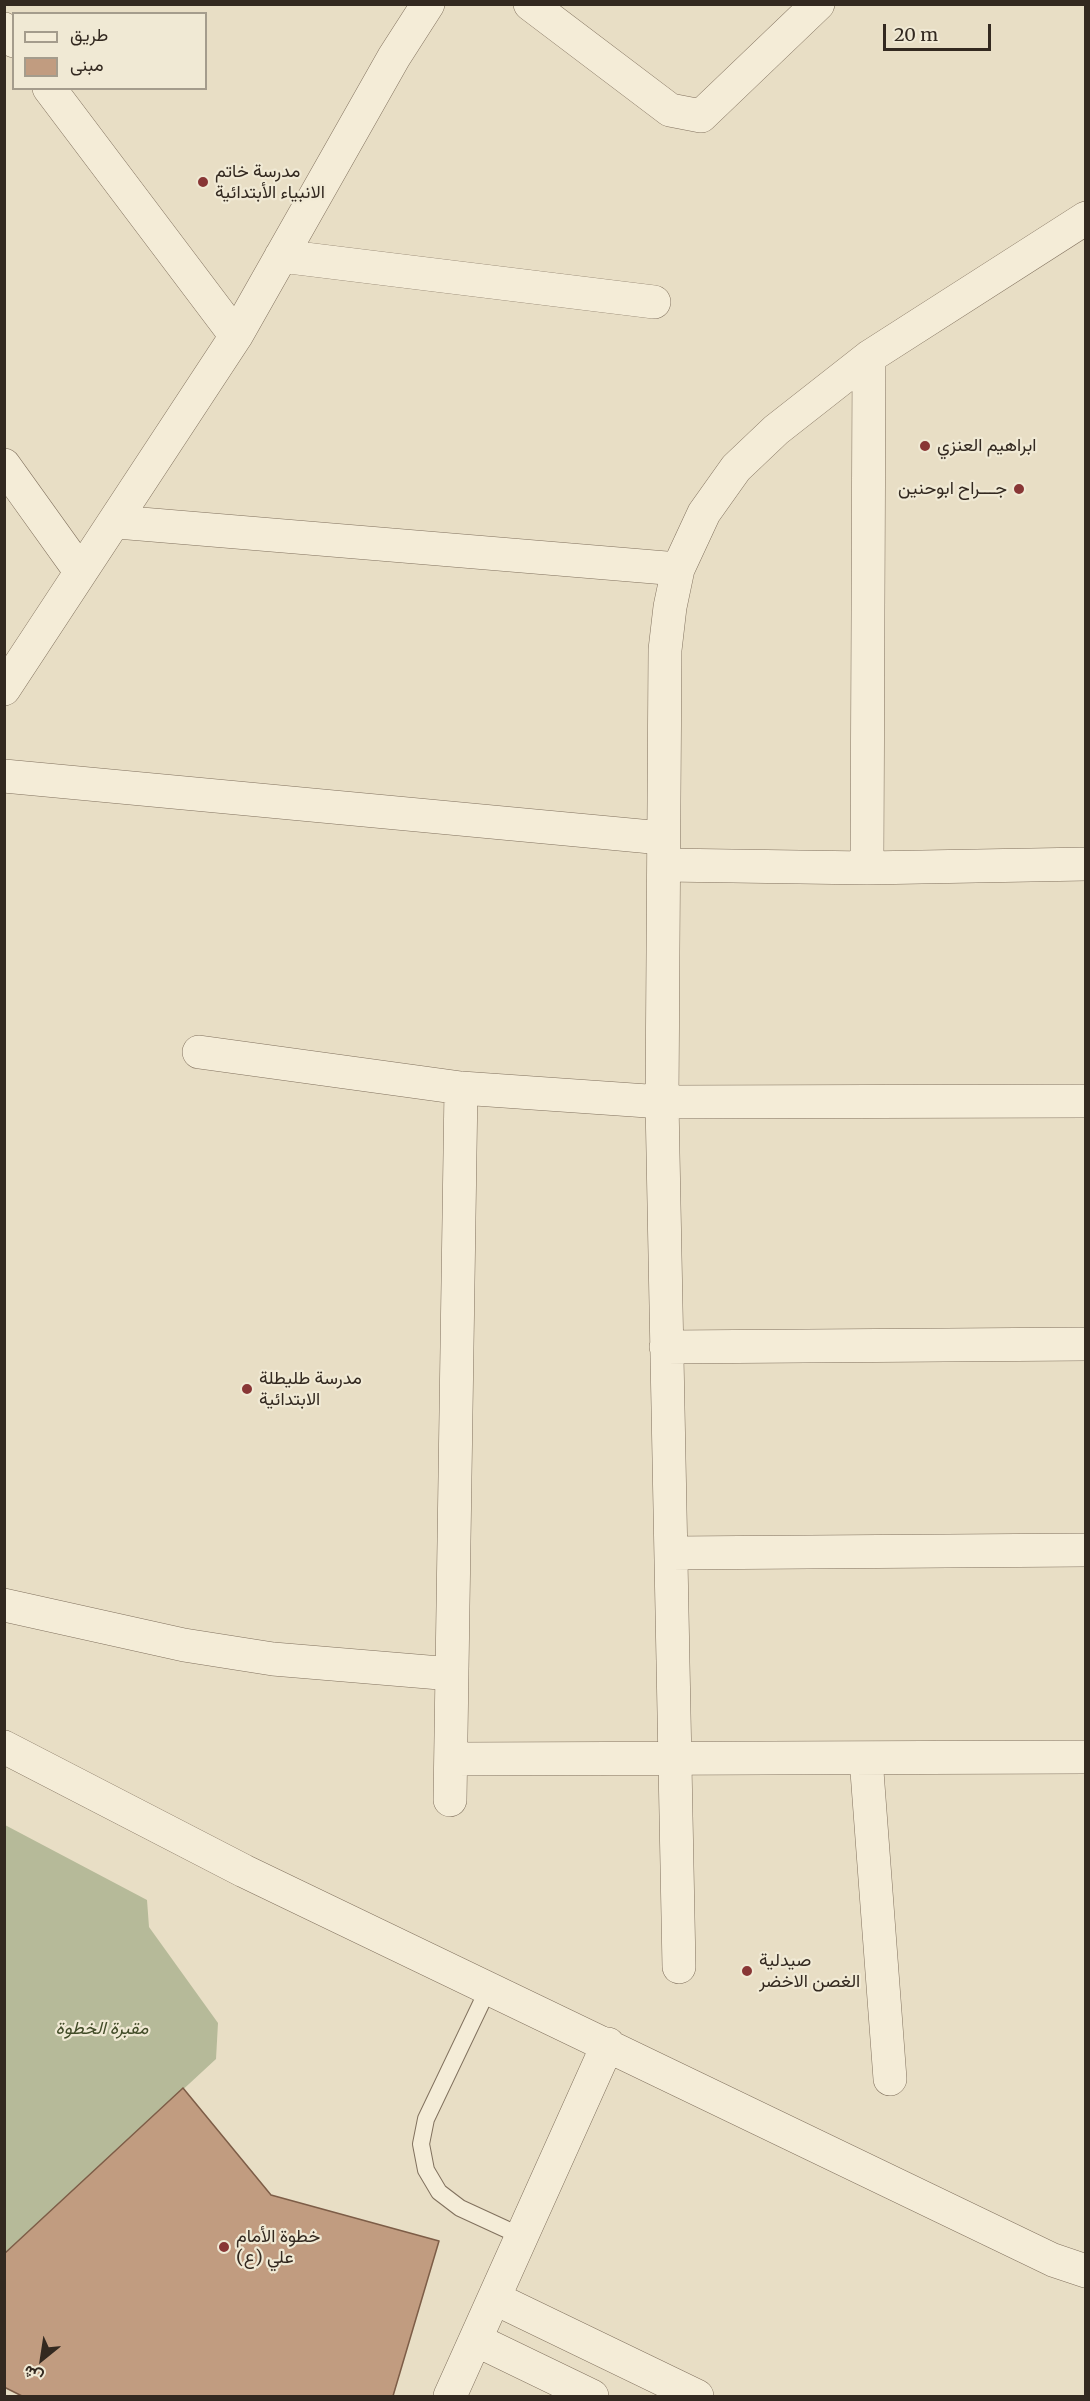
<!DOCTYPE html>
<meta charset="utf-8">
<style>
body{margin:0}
#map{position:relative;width:1090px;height:2401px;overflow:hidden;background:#e8dec5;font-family:Merriweather,Vazirmatn,serif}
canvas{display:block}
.frame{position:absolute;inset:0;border:6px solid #332920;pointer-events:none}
.legend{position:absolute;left:12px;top:12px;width:195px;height:78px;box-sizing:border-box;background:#f0e9d4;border:2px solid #a49c8c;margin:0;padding:8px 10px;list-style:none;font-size:18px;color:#332920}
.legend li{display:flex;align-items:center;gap:12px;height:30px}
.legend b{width:30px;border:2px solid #a49c8c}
.north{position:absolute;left:12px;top:2329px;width:60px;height:60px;-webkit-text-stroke:4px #f0e9d4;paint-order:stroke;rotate:210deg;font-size:16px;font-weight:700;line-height:24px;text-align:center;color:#332920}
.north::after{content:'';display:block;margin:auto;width:21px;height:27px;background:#332920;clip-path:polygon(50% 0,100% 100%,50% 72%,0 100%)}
.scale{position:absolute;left:883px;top:24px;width:108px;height:27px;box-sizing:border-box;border:3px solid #332920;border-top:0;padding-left:8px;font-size:18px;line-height:21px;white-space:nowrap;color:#332920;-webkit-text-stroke:4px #f0e9d4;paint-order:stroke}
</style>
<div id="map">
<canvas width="1090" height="2401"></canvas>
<div class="frame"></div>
<ul class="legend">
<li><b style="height:8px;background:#f4ecd7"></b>طريق</li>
<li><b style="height:16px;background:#c19c80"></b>مبنى</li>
</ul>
<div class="north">ش</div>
<div class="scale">20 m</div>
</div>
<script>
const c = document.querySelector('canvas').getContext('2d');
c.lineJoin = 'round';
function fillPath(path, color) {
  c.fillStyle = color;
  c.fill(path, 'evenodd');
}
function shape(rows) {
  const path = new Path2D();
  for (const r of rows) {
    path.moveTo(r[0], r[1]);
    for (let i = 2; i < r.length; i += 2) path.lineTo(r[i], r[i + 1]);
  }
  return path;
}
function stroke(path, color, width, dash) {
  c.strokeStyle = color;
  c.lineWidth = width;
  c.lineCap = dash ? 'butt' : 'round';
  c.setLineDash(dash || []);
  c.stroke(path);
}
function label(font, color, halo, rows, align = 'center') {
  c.font = font + ' Merriweather,Vazirmatn,serif';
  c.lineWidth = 4.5;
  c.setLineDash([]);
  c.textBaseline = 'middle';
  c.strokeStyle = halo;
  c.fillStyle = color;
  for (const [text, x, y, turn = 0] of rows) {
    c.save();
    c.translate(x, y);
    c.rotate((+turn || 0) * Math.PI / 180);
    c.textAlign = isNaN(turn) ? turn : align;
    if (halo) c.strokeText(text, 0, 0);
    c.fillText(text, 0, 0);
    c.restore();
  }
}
fillPath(shape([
 [5,1825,147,1900,149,1927,218,2023,216,2059,5,2254]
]), '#b6ba99');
const building = shape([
 [183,2088,271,2195,439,2241,393,2396,22,2396,4,2387,4,2254,183,2088]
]);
fillPath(building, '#c19c80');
stroke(building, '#7d5d47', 1.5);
const lane = shape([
 [489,1987,426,2119,421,2144,426,2170,439,2192,460,2208,523,2237]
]);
const street = shape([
 [530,4,670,110,701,116,818,4],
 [4,29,14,41],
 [49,88,236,336],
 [281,256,654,302],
 [4,465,80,571],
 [117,522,678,569],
 [4,689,236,336,394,57,428,4],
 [4,776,662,838],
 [665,865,867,868,1086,864],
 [867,868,869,357],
 [199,1052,461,1088,662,1102,1086,1101],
 [666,1347,1086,1344],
 [671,1553,1086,1550],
 [4,1605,184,1645,273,1659,452,1674],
 [4,1747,244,1871,1053,2260,1086,2271],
 [866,1758,890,2079],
 [451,1759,1086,1757],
 [450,1800,461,1088],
 [679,1967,662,1102,665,650,670,607,678,569,704,513,736,468,776,430,869,357,1086,218],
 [496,2299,697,2396],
 [476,2340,592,2396],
 [450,2396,608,2044]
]);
stroke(lane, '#81715e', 18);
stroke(street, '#81715e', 34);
stroke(lane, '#f4ecd7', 16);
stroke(street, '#f4ecd7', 33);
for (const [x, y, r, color] of [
 [203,182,6,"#883635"],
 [925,446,6,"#883635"],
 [1019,489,6,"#883635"],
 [247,1389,6,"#883635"],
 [747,1971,6,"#883635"],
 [224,2247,6,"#883635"]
]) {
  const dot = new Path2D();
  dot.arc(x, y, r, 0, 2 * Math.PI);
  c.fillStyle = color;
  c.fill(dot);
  stroke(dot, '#f0e9d4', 2);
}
label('18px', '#332920', '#f0e9d4', [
 ["مدرسة خاتم",215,172],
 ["الانبياء الأبتدائية",215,193],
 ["ابراهيم العنزي",937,446],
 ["جـــراح ابوحنين",1007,489,"right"],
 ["مدرسة طليطلة",259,1379],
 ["الابتدائية",259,1400],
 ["صيدلية",759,1961],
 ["الغصن الاخضر",759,1982],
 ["خطوة الأمام",236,2237],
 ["علي (ع)",236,2258]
], 'left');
label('italic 18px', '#434d29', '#f0e9d4', [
 ["مقبرة الخطوة",102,2029]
]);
</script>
